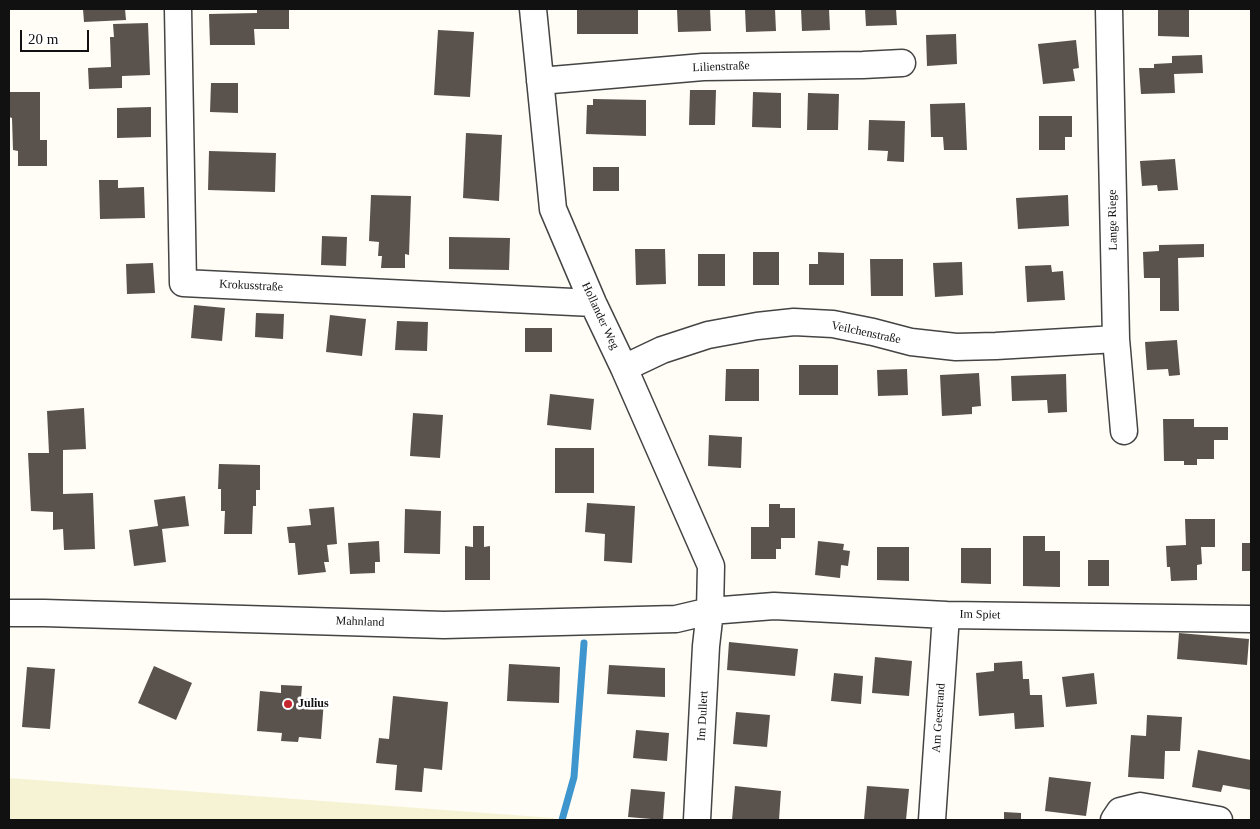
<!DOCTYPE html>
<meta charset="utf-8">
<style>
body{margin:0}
#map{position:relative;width:1260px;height:829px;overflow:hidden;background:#fffdf5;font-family:"Times New Roman",serif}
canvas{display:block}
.frame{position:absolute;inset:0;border:10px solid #111;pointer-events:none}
.scale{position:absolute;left:20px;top:30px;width:69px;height:22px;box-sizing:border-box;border:2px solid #111;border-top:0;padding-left:6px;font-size:15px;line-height:18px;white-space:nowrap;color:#111;-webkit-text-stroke:4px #fff;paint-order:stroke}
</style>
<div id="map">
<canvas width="1260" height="829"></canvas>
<div class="frame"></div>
<div class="scale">20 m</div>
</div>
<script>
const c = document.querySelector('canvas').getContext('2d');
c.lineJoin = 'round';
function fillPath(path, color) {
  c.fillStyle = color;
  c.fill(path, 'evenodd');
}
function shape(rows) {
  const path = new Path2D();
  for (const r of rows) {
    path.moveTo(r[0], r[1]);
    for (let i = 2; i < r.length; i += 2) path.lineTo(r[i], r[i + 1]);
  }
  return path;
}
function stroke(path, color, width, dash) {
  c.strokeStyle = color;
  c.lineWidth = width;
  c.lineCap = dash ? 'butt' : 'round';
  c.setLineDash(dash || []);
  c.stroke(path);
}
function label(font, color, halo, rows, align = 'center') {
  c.font = font + ' "Times New Roman",serif';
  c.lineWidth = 5;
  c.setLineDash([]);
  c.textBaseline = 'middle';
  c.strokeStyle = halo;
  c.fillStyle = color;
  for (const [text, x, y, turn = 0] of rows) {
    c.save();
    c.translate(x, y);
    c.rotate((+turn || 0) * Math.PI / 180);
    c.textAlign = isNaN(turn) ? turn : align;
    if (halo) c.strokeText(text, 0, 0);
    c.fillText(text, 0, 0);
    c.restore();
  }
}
fillPath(shape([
 [9,778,554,818,554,820,9,820]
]), '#f6f3d4');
stroke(shape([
 [562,820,574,777,584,643]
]), '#3f96cf', 7);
fillPath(shape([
 [83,9,125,9,126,20,84,22],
 [257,9,289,9,289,29,254,29,255,45,210,45,209,14,257,13],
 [577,9,638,9,638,34,577,34],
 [677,9,710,9,711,31,678,32],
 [745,9,775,9,776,31,746,32],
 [801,9,829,9,830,30,802,31],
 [865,9,896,9,897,25,866,26],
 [1158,9,1189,9,1189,37,1158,36],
 [148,23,150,75,122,76,122,88,89,89,88,68,111,67,110,37,114,37,113,24],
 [438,30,474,32,470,97,434,95],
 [956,34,957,64,927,66,926,35],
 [1076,40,1079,68,1073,69,1075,81,1043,84,1038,44],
 [1202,55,1203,73,1174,74,1175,93,1141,94,1139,68,1154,68,1154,64,1172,63,1172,56],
 [211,83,238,83,238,113,210,112],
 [690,90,716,90,715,125,689,125],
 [9,92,40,92,40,140,47,140,47,166,18,166,18,151,13,150,12,118,9,117],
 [753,92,781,93,781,128,752,127],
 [808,93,839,94,838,130,807,130],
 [593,99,646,100,646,136,586,134,587,105,593,105],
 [965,103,967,150,944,150,943,137,931,137,930,104],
 [151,107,151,137,117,138,117,108],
 [1039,116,1072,116,1072,137,1065,137,1065,150,1039,150],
 [869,120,905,121,904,162,887,161,888,151,868,150],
 [466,133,502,135,499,201,463,198],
 [209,151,276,153,275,192,208,190],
 [1175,159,1178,190,1158,191,1157,185,1142,186,1140,161],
 [593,167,619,167,619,191,593,191],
 [99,180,118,180,118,188,144,187,145,218,100,219],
 [371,195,411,196,409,255,405,254,405,268,381,268,382,256,378,256,379,242,369,241],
 [1068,195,1069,226,1018,229,1016,198],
 [322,236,347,237,346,266,321,265],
 [449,237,510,238,509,270,449,269],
 [1204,244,1204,257,1178,258,1179,311,1160,311,1160,278,1144,278,1143,252,1159,251,1159,245],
 [635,249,665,249,666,284,636,285],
 [753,252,779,252,779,285,753,285],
 [818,252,844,253,844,285,809,285,809,264,818,264],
 [698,254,725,254,725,286,698,286],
 [870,259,903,259,903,296,871,296],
 [962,262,963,295,935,297,933,263],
 [153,263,155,293,127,294,126,264],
 [1051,265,1052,272,1063,271,1065,300,1027,302,1025,266],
 [194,305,225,308,222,341,191,338],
 [256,313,284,314,283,339,255,337],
 [330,315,366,319,362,356,326,352],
 [397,321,428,322,427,351,395,350],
 [525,328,552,328,552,352,525,352],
 [1177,340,1180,375,1169,376,1168,369,1147,370,1145,342],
 [799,365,838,365,838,395,799,395],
 [726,369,759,369,759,401,725,401],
 [907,369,908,395,878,396,877,370],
 [979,373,981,406,972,407,972,414,942,416,940,375],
 [1066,374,1067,412,1048,413,1047,400,1012,401,1011,376],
 [550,394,594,399,591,430,547,425],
 [84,408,86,449,63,450,63,494,93,493,95,549,64,550,63,529,53,530,53,512,31,511,28,453,49,453,47,411],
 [413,413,443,415,440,458,410,456],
 [1163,419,1194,419,1194,427,1228,427,1228,440,1214,440,1214,459,1197,459,1197,465,1184,465,1184,461,1164,461],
 [709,435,742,437,741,468,708,466],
 [555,448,594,448,594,493,555,493],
 [219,464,260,465,260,490,256,490,256,506,253,506,252,534,224,534,225,511,221,511,221,489,218,489],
 [185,496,189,526,162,529,166,562,134,566,129,530,158,526,154,500],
 [587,503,635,506,632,563,604,561,605,534,585,532],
 [769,504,780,504,780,508,795,508,795,538,781,538,781,549,776,549,776,559,751,559,751,527,769,527],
 [334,507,337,544,327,545,329,562,324,562,326,572,298,575,295,543,289,543,287,527,311,525,309,509],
 [405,509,441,511,440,554,404,553],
 [1185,519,1215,519,1215,547,1201,547,1202,564,1197,565,1197,580,1171,581,1170,567,1167,567,1166,546,1186,545],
 [473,526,484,526,484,547,490,546,490,580,465,580,465,546,473,547],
 [1023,536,1045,536,1045,551,1060,551,1060,587,1023,586],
 [379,541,380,562,375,562,375,573,350,574,348,543],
 [818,541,844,544,843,550,850,551,848,566,841,565,840,578,815,575],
 [1242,543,1251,543,1251,571,1242,571],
 [877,547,909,547,909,581,877,580],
 [961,548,991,548,991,584,961,583],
 [1088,560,1109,560,1109,586,1088,586],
 [1179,633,1249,639,1247,665,1177,659],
 [729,642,798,649,795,676,727,670],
 [875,657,912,661,909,696,872,693],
 [1022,661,1023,679,1029,679,1030,695,1042,695,1044,727,1015,729,1014,713,979,716,976,673,994,671,994,663],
 [509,664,560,667,559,703,507,701],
 [609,665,665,668,665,697,607,694],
 [154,666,192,683,176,720,138,703],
 [27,667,55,669,50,729,22,727],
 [834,673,863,676,861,704,831,701],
 [1094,673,1097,704,1066,707,1062,677],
 [281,685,302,686,301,698,324,700,321,739,299,737,298,742,281,741,282,733,257,731,260,691,281,693],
 [393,696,448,702,442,770,424,768,422,792,395,790,397,765,376,763,379,738,389,739],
 [736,712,770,715,767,747,733,744],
 [1147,715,1182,717,1180,751,1165,751,1164,779,1128,777,1131,735,1146,736],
 [636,730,669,733,667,761,633,758],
 [1198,750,1251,760,1251,790,1223,785,1221,792,1192,787],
 [1049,777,1091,782,1086,816,1045,811],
 [735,786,781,791,779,820,732,820],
 [867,786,909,789,906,820,864,820],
 [631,789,665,792,663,820,628,817],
 [1004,812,1021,813,1021,820,1004,820]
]), '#5a524d');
const minor = shape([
 [178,9,183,283,593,303],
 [533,9,553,209,593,303,624,368,711,566,710,611,706,646,697,820],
 [1109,9,1116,339,1124,431],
 [540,81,703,67,863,65,902,63],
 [624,368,662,350,708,335,757,326,794,322,833,324,873,332,911,342,956,347,996,346,1116,339],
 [9,613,44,613,444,625,676,619,710,611,774,606,946,615,1251,619],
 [932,820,946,615],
 [1114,820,1120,811,1140,806,1219,820]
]);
stroke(minor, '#444', 29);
stroke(minor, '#fff', 26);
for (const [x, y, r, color] of [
 [288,704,5,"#c4262e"]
]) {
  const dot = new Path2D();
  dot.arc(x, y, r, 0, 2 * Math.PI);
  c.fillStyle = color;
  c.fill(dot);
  stroke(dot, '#fff', 2);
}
label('12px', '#111', '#fff', [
 ["Lilienstraße",721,67,-2],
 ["Lange Riege",1113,220,-91],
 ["Krokusstraße",251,286,3],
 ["Hollander Weg",600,316,65],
 ["Veilchenstraße",866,333,12],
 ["Im Spiet",980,615,1],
 ["Mahnland",360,622,2],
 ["Im Dullert",703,716,-87],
 ["Am Geestrand",939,718,-86]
]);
label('bold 12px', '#111', '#fff', [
 ["Julius",298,704]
], 'left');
</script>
